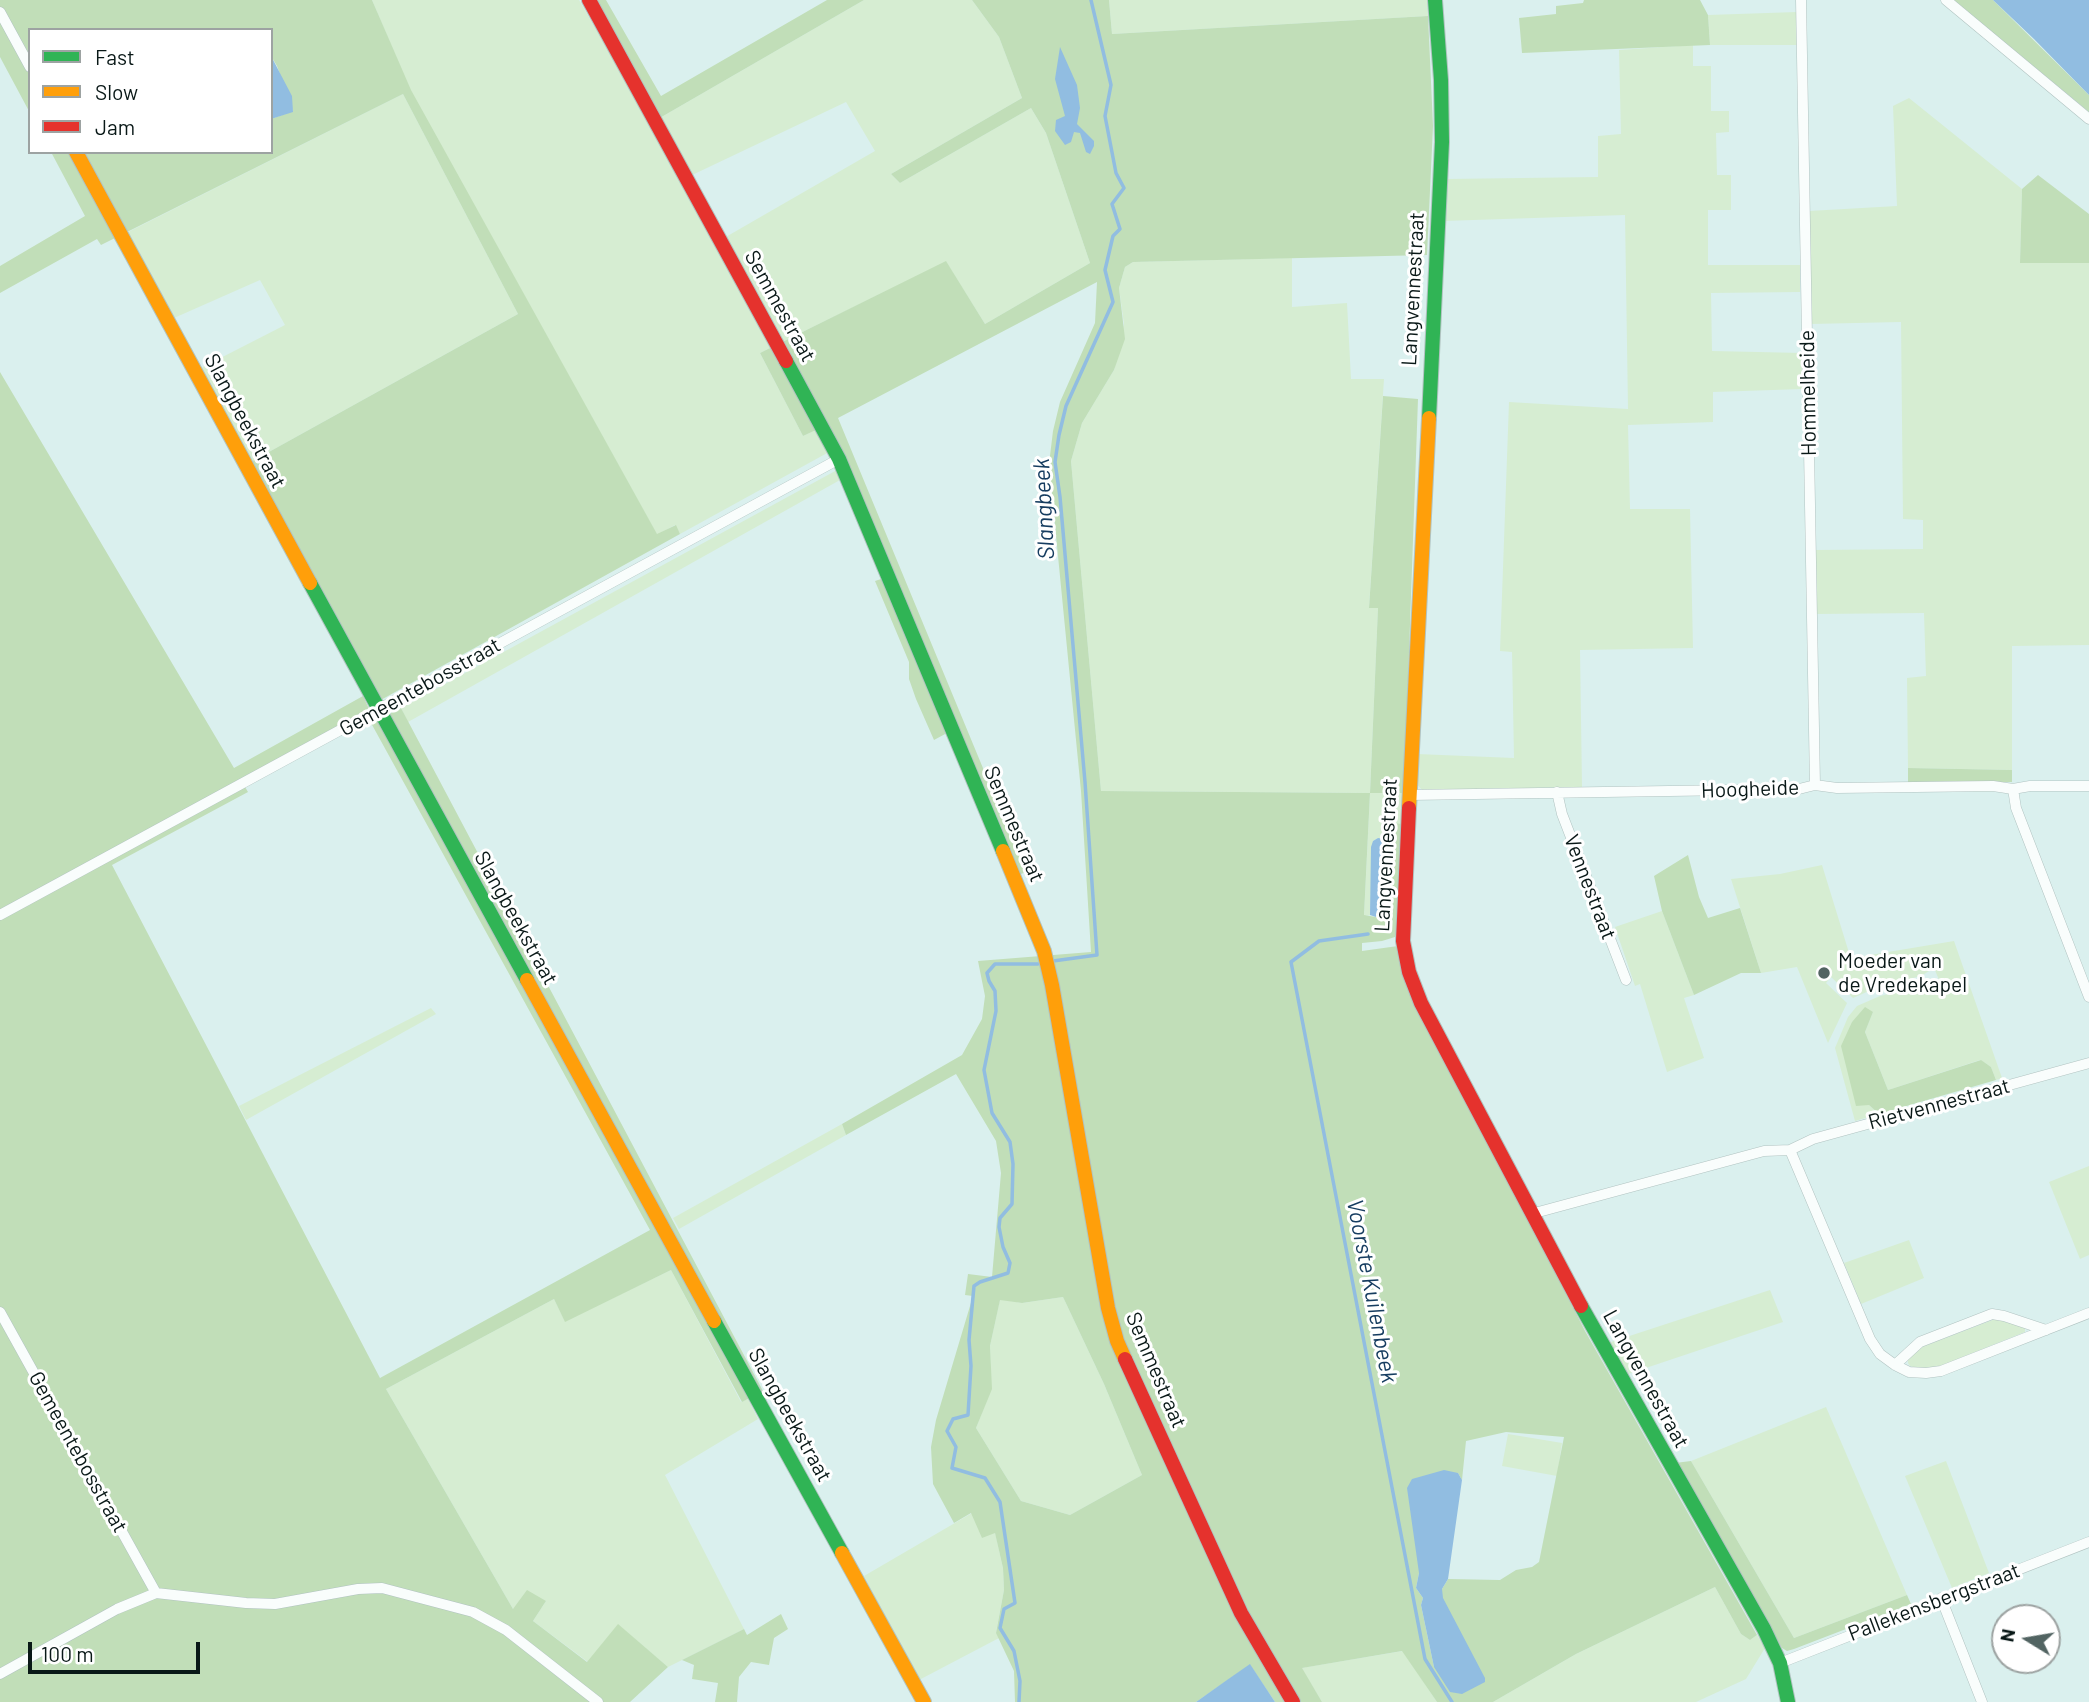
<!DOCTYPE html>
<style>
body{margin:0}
#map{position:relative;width:2089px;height:1702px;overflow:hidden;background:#daf0ee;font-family:Barlow,sans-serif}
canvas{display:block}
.legend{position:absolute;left:28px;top:28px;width:245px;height:126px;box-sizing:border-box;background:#fff;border:2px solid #9da3a2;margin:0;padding:9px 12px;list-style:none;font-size:21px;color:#091817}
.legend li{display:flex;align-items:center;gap:14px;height:35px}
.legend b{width:35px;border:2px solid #9da3a2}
.north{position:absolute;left:1991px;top:1604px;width:70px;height:70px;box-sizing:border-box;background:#fff;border:2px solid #9da3a2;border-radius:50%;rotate:281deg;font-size:19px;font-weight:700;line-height:28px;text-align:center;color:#091817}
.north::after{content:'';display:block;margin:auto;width:24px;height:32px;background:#526462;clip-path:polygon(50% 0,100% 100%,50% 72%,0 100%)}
.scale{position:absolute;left:28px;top:1642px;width:172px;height:32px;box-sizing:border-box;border:4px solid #091817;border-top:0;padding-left:9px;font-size:21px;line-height:24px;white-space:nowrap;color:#091817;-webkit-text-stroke:5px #fff;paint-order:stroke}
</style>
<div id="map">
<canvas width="2089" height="1702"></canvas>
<ul class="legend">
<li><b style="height:9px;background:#30b455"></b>Fast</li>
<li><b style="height:9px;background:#ff9f0a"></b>Slow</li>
<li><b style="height:9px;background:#e5322d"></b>Jam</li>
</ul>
<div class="north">N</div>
<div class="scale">100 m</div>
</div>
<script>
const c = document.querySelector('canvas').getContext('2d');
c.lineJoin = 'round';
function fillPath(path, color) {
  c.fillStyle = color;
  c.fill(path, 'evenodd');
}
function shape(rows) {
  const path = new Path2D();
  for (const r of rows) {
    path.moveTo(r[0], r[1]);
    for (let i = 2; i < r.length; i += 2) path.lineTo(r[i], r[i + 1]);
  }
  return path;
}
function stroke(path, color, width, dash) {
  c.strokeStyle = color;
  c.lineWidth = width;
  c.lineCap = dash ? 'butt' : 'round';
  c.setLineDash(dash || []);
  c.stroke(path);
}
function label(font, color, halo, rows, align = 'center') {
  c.font = font + ' Barlow,sans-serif';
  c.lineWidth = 6;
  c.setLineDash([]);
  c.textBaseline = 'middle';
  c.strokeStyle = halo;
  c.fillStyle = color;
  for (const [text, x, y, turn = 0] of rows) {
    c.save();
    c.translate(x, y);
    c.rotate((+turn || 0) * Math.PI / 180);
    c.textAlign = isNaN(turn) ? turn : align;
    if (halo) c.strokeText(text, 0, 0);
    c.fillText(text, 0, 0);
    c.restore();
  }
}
fillPath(shape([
 [372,0,579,0,652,126,773,347,760,353,803,436,817,429,829,452,680,534,675,525,657,535,410,90],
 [864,0,972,0,999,37,1022,98,891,174,900,183,1031,108,1046,133,1090,263,985,324,946,262,780,343,724,238,875,151,846,102,690,176,658,119],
 [1109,0,1427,0,1428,16,1112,34],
 [1797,12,1797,45,1710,45,1708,15],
 [1693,45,1693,66,1711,66,1711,111,1729,111,1729,132,1716,133,1717,175,1731,175,1731,210,1708,210,1708,265,1800,265,1800,292,1711,293,1712,351,1803,353,1803,389,1713,392,1713,422,1628,425,1630,509,1690,509,1693,648,1580,650,1582,787,1422,790,1416,783,1417,754,1514,758,1512,652,1500,651,1509,402,1628,409,1625,215,1443,221,1446,179,1598,177,1598,136,1621,134,1619,50],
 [403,94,518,314,249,463,199,369,285,325,260,280,174,318,126,233],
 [1909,98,2022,189,2020,263,2089,263,2089,645,2012,646,2012,770,1908,768,1907,678,1926,676,1924,613,1815,614,1814,550,1923,549,1923,520,1903,519,1901,322,1810,324,1809,211,1897,206,1893,106],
 [1292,258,1292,307,1347,303,1351,379,1384,379,1369,607,1378,608,1370,792,1404,793,1402,824,1392,824,1390,846,1383,839,1378,838,1373,841,1370,915,1364,916,1370,793,1101,791,1071,461,1082,423,1114,370,1124,324,1119,288,1125,267,1133,262],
 [837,470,840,480,408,722,401,708],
 [1822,865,1850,956,1864,956,1954,941,2002,1078,1996,1080,1991,1067,1980,1060,1888,1090,1865,1032,1873,1012,1852,1022,1869,1105,1879,1114,1855,1121,1835,1048,1848,1017,1857,1006,1880,996,1940,982,1934,968,1921,976,1878,987,1853,998,1831,977,1826,983,1847,1003,1828,1043,1797,967,1761,973,1731,879,1780,874],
 [1662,911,1694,995,1684,998,1704,1058,1667,1072,1640,984,1635,986,1615,927],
 [431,1008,436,1014,246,1120,239,1106],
 [842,1124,846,1135,679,1229,673,1218],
 [2089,1166,2089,1255,2080,1259,2049,1182],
 [1909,1240,1924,1278,1861,1304,1844,1263],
 [671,1270,741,1402,748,1399,758,1419,665,1475,744,1629,668,1667,618,1625,588,1662,533,1621,546,1601,513,1609,386,1389,554,1299,565,1321],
 [1770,1290,1783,1322,1625,1375,1608,1343],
 [1063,1297,1104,1384,1142,1475,1070,1515,1021,1501,976,1428,991,1389,990,1346,1000,1299,1022,1303],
 [1995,1319,2025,1327,2025,1332,1938,1367,1919,1369,1910,1366,1908,1363,1908,1359,1919,1348],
 [1826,1407,1907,1595,1794,1638,1691,1461],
 [1508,1434,1562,1443,1557,1476,1502,1466],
 [1946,1461,1989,1573,1952,1588,1905,1476],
 [972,1513,995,1532,1003,1568,1004,1590,996,1632,999,1638,919,1680,864,1576],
 [1715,1587,1741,1634,1750,1640,1757,1635,1765,1648,1746,1679,1696,1702,1493,1702,1576,1654],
 [1403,1651,1437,1702,1322,1702,1301,1668]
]), '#d6edd2');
fillPath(shape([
 [0,0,372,0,411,90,657,534,676,525,680,534,379,701,249,463,518,314,403,94,101,245,97,239,0,293,0,266,85,216,51,152,271,152,271,119,293,111,277,66,271,56,271,30,30,30,30,113,0,57],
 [594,0,606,0,661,96,827,0,864,0,658,119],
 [972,0,1109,0,1112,34,1428,16,1433,126,1427,255,1133,262,1125,267,1119,288,1125,339,1114,370,1082,423,1071,461,1101,791,1370,793,1378,608,1369,608,1383,396,1418,399,1404,793,1370,793,1364,915,1376,917,1388,897,1392,823,1402,824,1397,932,1395,937,1382,941,1362,943,1362,951,1398,946,1528,1219,1585,1331,1757,1635,1750,1640,1741,1634,1715,1587,1576,1654,1493,1702,1437,1702,1402,1651,1302,1668,1322,1702,1275,1702,1250,1665,1196,1702,1015,1702,1014,1671,996,1633,1004,1590,1003,1568,995,1533,982,1538,971,1513,954,1523,933,1484,931,1447,936,1420,973,1296,965,1295,968,1274,992,1277,1001,1173,996,1141,956,1074,846,1135,842,1124,962,1055,982,1019,985,996,978,961,1091,952,1081,791,1049,464,1053,431,1060,402,1095,323,1097,282,838,418,1026,872,1011,878,947,733,934,740,916,699,909,679,909,662,875,581,884,578,829,452,818,429,803,436,760,353,946,261,985,324,1090,263,1046,133,1031,108,900,183,891,174,1022,98,999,37],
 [1063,1297,1104,1384,1142,1475,1070,1515,1021,1501,976,1428,992,1389,990,1346,1000,1300,1022,1303],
 [1506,1432,1564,1437,1539,1562,1532,1567,1516,1570,1500,1580,1448,1579,1442,1589,1434,1667,1421,1605,1423,1598,1416,1588,1419,1573,1458,1473,1462,1480,1466,1441],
 [1584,0,1700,0,1708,15,1710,45,1522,53,1519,18,1556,14,1556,6,1583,3],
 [1953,0,1993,0,2089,95,2089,112],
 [2038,175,2089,214,2089,263,2020,263,2022,189],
 [0,372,234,768,363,696,369,709,241,780,248,792,112,865,380,1378,650,1230,371,723,401,708,763,1391,742,1402,671,1270,565,1322,554,1299,386,1389,513,1609,527,1590,546,1601,533,1621,587,1662,618,1624,668,1667,630,1702,0,1702],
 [1908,768,2012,770,2012,782,1908,783],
 [1688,855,1699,897,1708,918,1740,908,1761,973,1741,973,1694,995,1662,911,1654,876],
 [1865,1007,1873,1012,1865,1032,1888,1090,1981,1060,1991,1067,1996,1080,1879,1114,1869,1105,1856,1106,1841,1046,1852,1022],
 [1691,1461,1794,1638,1907,1595,1911,1604,1794,1649,1787,1651,1782,1648,1675,1463],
 [781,1614,788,1629,774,1638,769,1665,751,1662,739,1677,737,1702,715,1702,718,1683,692,1679,694,1665,682,1660,744,1629,747,1635]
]), '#c1deb8');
fillPath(shape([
 [1993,0,2089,0,2089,95,2034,39],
 [1060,47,1077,85,1080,108,1077,124,1094,141,1094,146,1090,154,1086,152,1080,133,1074,132,1071,142,1065,145,1055,131,1056,120,1065,116,1055,79],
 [271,56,292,96,293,112,271,119],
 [1378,838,1384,839,1390,846,1388,897,1383,911,1376,917,1370,915,1371,847,1373,841],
 [1444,1470,1458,1473,1462,1480,1448,1579,1442,1589,1443,1598,1485,1678,1485,1682,1462,1694,1450,1692,1434,1667,1421,1605,1423,1598,1416,1588,1419,1573,1407,1488,1412,1479],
 [1250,1664,1275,1702,1196,1702,1227,1680]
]), '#91bde1');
stroke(shape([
 [1368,934,1319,941,1291,962,1425,1659,1452,1702],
 [1053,961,1097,955,1085,782,1060,497,1055,462,1059,435,1066,406,1113,302,1105,270,1113,236,1120,229,1112,204,1124,188,1116,173,1105,116,1111,85,1091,0],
 [1019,1702,1020,1681,1014,1651,1000,1628,1004,1609,1015,1603,1000,1502,985,1478,952,1468,956,1447,947,1431,953,1419,968,1415,971,1366,969,1340,974,1286,980,1282,1008,1273,1010,1263,1003,1247,999,1227,1000,1218,1012,1204,1013,1164,1010,1142,992,1113,984,1070,996,1011,995,991,989,981,987,973,995,964,1038,964]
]), '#91bde1', 3.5);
const street = shape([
 [1801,0,1815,785],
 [1946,0,2089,119],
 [0,12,30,67],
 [2013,789,2016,808,2089,997],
 [1557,792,1562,814,1626,980],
 [1410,795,1799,789,1815,785,1837,788,1993,786,2013,789,2030,786,2089,786],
 [0,915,839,459],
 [1790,1150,1870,1339,1880,1354,1895,1365,1909,1372,1926,1373,1941,1371,2089,1313],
 [1531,1214,1764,1151,1790,1150,1813,1139,2089,1063],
 [0,1312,156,1593,246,1603,275,1604,358,1589,382,1588,473,1612,506,1630,598,1702],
 [1895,1365,1920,1342,1992,1314,2004,1316,2046,1330],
 [1941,1598,1982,1702],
 [1780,1663,2089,1542],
 [0,1674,117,1609,156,1593]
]);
const fast = shape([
 [786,361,839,459,1003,851],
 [1429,418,1442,142,1441,80,1435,0],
 [310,583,527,980],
 [1581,1306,1764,1629,1780,1663,1788,1702],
 [714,1321,842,1553]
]);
const slow = shape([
 [76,152,310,583],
 [1409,808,1429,418],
 [1003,851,1044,951,1052,985,1108,1308,1117,1341,1125,1359],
 [527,980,714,1321],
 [842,1553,924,1702]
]);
const jam = shape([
 [589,0,786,361],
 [1409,808,1403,941,1409,972,1421,1003,1581,1306],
 [1125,1359,1241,1613,1293,1702]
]);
stroke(street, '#b1c3c1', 11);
stroke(fast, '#b1c3c1', 16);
stroke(slow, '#b1c3c1', 16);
stroke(jam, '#b1c3c1', 16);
stroke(street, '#f9fdfc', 10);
stroke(fast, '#30b455', 14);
stroke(slow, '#ff9f0a', 14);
stroke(jam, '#e5322d', 14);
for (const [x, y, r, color] of [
 [1824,973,7,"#526462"]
]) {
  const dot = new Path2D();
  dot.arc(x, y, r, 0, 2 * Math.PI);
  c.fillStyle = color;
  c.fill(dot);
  stroke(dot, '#fff', 2.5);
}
label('21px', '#091817', '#fff', [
 ["Langvennestraat",1413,289,-87],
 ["Semmestraat",780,306,61],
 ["Hommelheide",1808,393,-91],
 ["Slangbeekstraat",245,421,62],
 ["Gemeentebosstraat",420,687,-29],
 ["Hoogheide",1750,789,-2],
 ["Semmestraat",1014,824,67],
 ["Langvennestraat",1386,855,-87],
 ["Vennestraat",1590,887,69],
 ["Slangbeekstraat",516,918,61],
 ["Rietvennestraat",1939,1104,-15],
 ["Semmestraat",1156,1370,67],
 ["Langvennestraat",1646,1379,61],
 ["Slangbeekstraat",790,1415,61],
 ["Gemeentebosstraat",78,1452,61],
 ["Pallekensbergstraat",1934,1602,-21]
]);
label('21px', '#091817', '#fff', [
 ["Moeder van",1838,961],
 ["de Vredekapel",1838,985]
], 'left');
label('italic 23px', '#163d60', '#fff', [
 ["Slangbeek",1044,509,-93],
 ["Voorste Kuilenbeek",1372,1291,79]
]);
</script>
